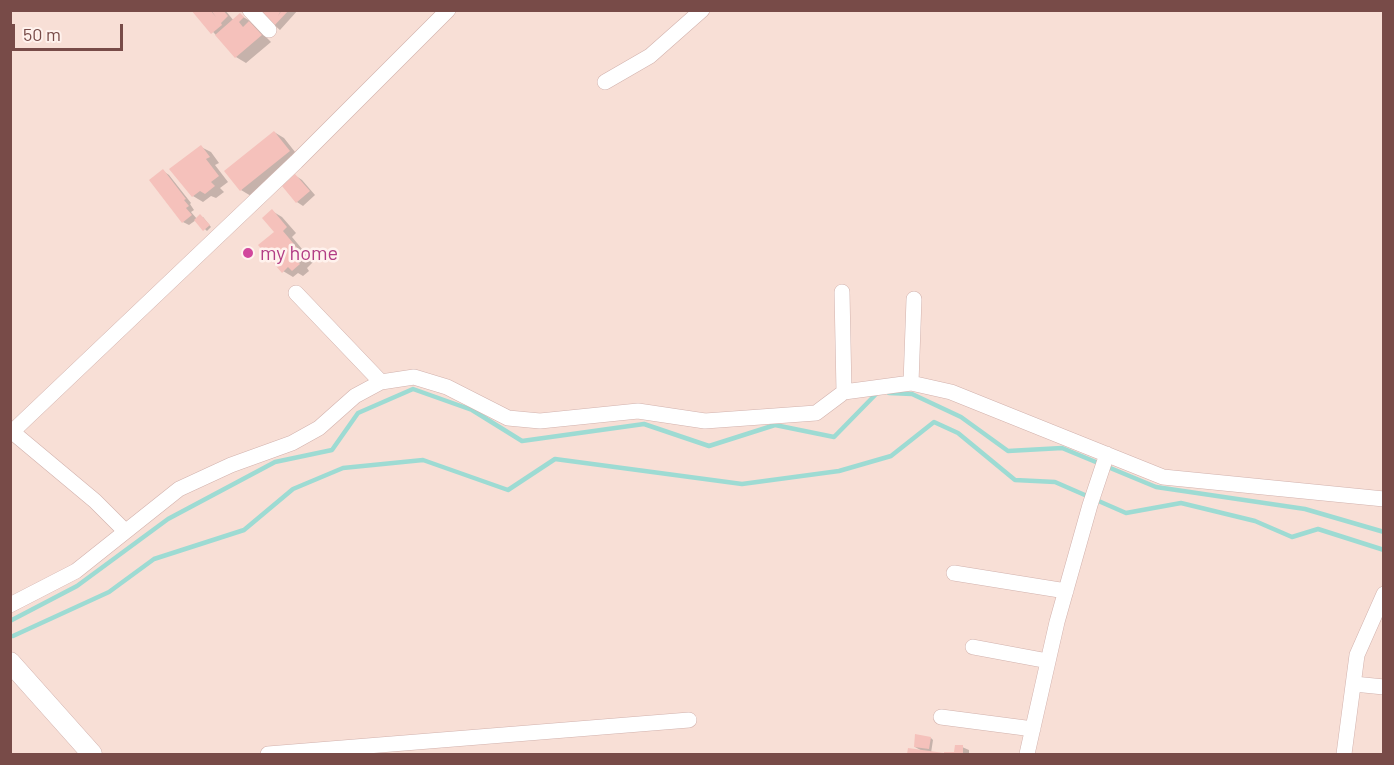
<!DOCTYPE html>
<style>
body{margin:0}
#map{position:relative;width:1394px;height:765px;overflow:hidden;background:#feede5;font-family:Barlow,sans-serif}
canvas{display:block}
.frame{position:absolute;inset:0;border:12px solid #784b48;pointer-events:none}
.scale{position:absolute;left:12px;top:24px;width:111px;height:27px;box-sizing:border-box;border:3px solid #784b48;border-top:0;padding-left:8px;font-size:18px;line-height:21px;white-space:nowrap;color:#784b48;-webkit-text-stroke:4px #fff2ed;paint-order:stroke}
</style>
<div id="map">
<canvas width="1394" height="765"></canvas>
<div class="frame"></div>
<div class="scale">50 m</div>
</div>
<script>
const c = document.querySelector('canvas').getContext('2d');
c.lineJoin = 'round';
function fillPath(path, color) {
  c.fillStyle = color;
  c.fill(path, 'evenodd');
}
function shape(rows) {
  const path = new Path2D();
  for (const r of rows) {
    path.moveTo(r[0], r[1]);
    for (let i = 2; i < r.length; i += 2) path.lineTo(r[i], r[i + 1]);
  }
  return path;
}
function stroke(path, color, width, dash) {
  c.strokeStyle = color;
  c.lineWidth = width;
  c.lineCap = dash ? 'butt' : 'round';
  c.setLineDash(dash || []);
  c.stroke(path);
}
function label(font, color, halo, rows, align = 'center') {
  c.font = font + ' Barlow,sans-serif';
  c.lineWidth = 5;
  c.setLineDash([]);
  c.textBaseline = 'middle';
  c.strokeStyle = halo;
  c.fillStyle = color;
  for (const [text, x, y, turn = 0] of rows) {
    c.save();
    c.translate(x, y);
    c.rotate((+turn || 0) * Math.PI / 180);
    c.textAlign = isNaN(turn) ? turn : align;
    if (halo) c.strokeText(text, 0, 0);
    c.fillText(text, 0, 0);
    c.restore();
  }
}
fillPath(shape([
 [11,11,1383,11,1383,754,11,754]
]), '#f8dfd6');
fillPath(shape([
 [193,10,225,10,234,21,240,15,250,21,271,42,246,63,236,57],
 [257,10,298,10,280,30],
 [274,132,284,138,299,157,251,196,241,190],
 [201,147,211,152,219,163,215,165,228,182,220,188,224,192,216,198,211,196,203,202,193,196],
 [163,171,169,175,191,203,190,204,194,210,191,212,197,219,203,217,211,227,207,231,196,220,189,225,183,222],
 [296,176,302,180,315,195,303,206,297,202],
 [272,211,282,217,296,233,292,237,313,262,307,268,309,271,303,276,298,273,293,277,283,271],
 [931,738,933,740,931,753,943,754,909,754,910,750,924,752,915,747],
 [962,747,969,750,969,754,946,754,956,754]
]), '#0003');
stroke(shape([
 [889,393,912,394,961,417,1008,451,1062,448,1156,487,1305,509,1384,532],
 [10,621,77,586,168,519,275,462,332,450,358,413,413,389,472,410,522,441,644,424,709,446,775,425,834,437,878,392],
 [13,636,109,592,154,559,244,530,293,489,343,468,423,460,508,490,555,459,742,484,839,471,891,456,934,422,958,433,1015,480,1055,482,1126,513,1181,503,1255,521,1292,537,1318,529,1384,550]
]), '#9ddbd3', 4.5);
fillPath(shape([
 [191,10,210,10,216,17,211,10,223,10,228,16,221,23,222,25,211,34],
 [255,10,281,10,278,16,282,10,289,10,273,27],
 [240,13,244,17,239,22,243,27,249,21,262,35,235,58,215,35],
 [274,131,290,151,240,191,224,171],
 [201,145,210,157,206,159,219,176,211,182,215,186,205,194,200,191,192,197,169,169],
 [163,169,186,199,184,200,189,206,186,208,192,215,182,223,149,180],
 [295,174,310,191,296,203,282,186],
 [272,209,287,227,283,231,304,256,298,262,300,264,292,271,288,267,282,273,258,245,274,232,262,218],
 [200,214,210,225,203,231,194,220],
 [915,734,931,737,929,749,914,747],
 [955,745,963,745,963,754,944,754,944,752,954,752],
 [908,748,944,753,944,754,907,754]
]), '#f5c1bb');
const minor = shape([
 [250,10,269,30],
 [605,82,650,56,702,10],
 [842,292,844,392],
 [296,293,381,382],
 [911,383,914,299],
 [10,430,95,501,125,531],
 [13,431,296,162,448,10],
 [954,573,1066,591],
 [10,605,76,571,179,489,231,465,292,443,319,428,355,396,381,382,414,377,447,387,508,418,540,421,638,411,705,421,816,413,844,392,911,383,951,392,1163,477,1384,499],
 [973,647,1048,661],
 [1354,684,1384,687],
 [941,717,1033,729],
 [268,754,689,720],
 [1027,754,1057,622,1090,505,1107,454],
 [1344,754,1357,655,1384,594]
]);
const tertiary = shape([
 [10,662,92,754]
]);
stroke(minor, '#d2b2ad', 16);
stroke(tertiary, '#d2b2ad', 21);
stroke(minor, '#fff', 15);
stroke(tertiary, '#fff', 20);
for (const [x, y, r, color] of [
 [248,253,6,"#d1479c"]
]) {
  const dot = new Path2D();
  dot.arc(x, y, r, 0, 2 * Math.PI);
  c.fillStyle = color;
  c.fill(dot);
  stroke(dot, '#fff2ed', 2);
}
label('20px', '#b23c85', '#fff2ed', [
 ["my home",260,253]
], 'left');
</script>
